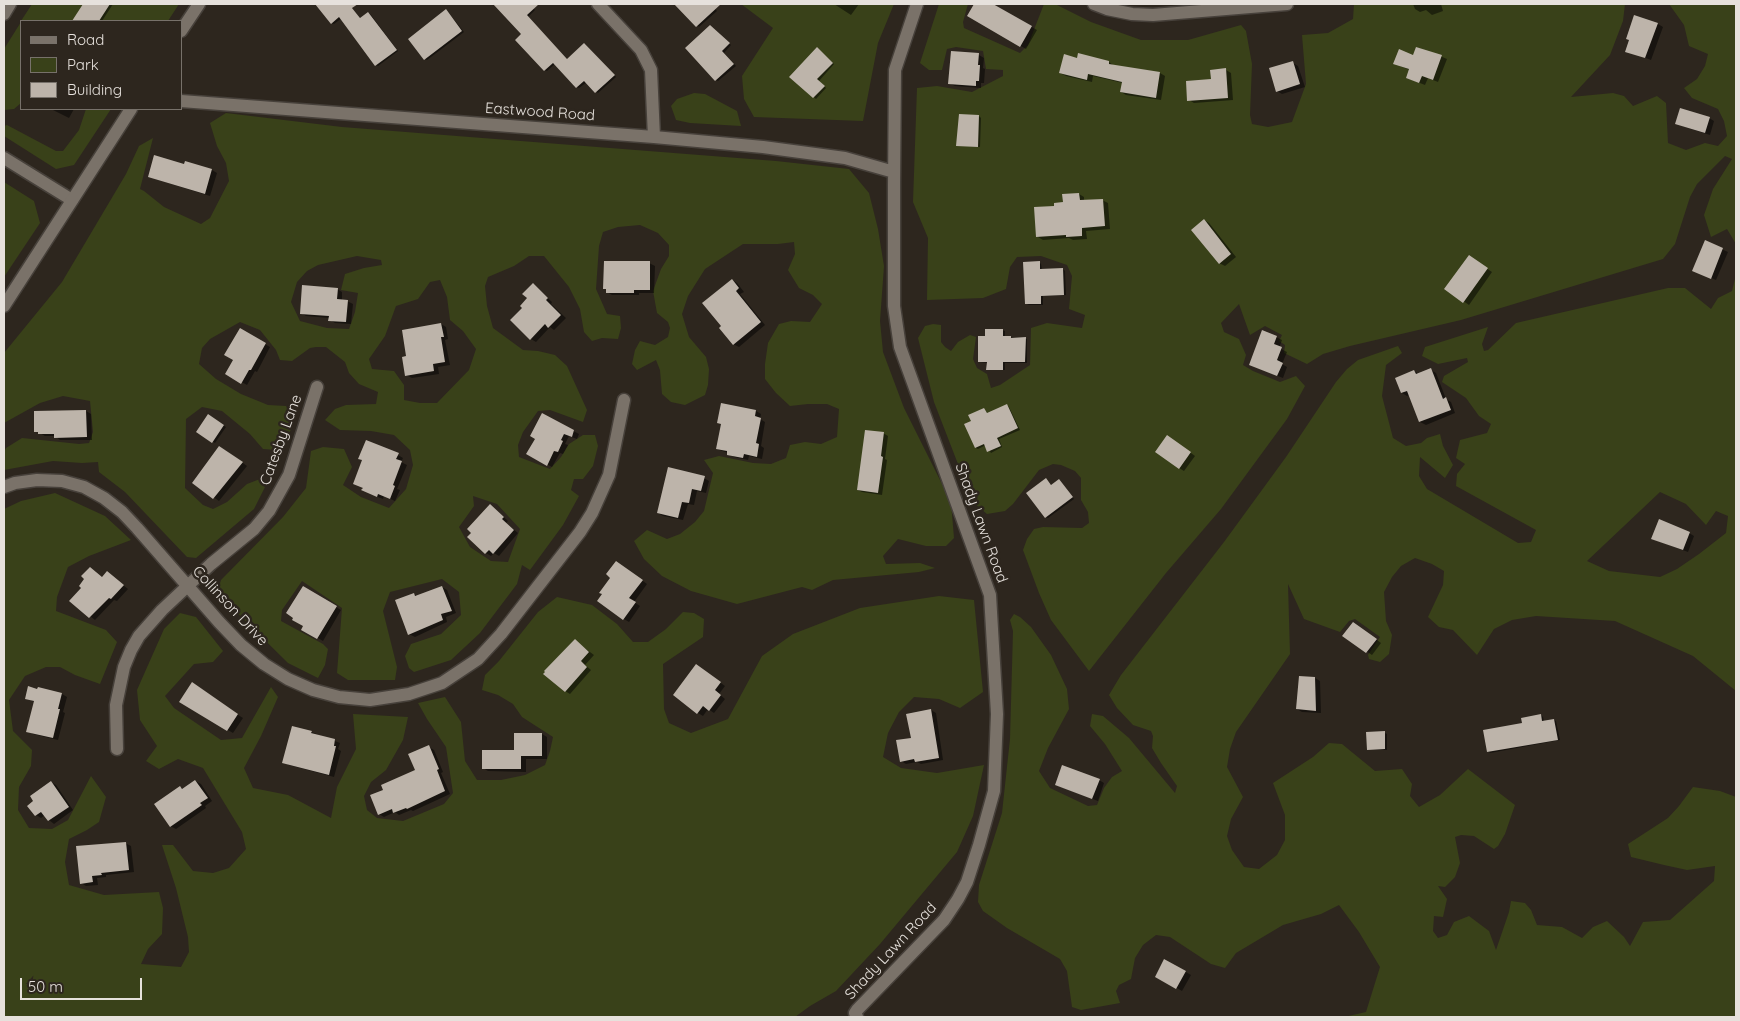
<!DOCTYPE html>
<style>
body{margin:0}
#map{position:relative;width:1740px;height:1021px;overflow:hidden;background:#2d261e;font-family:Quicksand,sans-serif}
canvas{display:block}
.frame{position:absolute;inset:0;border:5px solid #e6e1dc;pointer-events:none}
.legend{position:absolute;left:20px;top:20px;width:162px;height:90px;box-sizing:border-box;background:#2d261e;border:1px solid #77716a;margin:0;padding:6px 9px;list-style:none;font-size:15px;color:#e6e1dc}
.legend li{display:flex;align-items:center;gap:10px;height:25px}
.legend b{width:25px;border:1px solid #77716a}
.scale{position:absolute;left:20px;top:978px;width:122px;height:22px;box-sizing:border-box;border:2px solid #e6e1dc;border-top:0;padding-left:6px;font-size:15px;line-height:18px;white-space:nowrap;color:#e6e1dc;-webkit-text-stroke:4px #2d261e;paint-order:stroke}
</style>
<div id="map">
<canvas width="1740" height="1021"></canvas>
<div class="frame"></div>
<ul class="legend">
<li><b style="height:6px;background:#7a7269"></b>Road</li>
<li><b style="height:14px;background:#394119"></b>Park</li>
<li><b style="height:14px;background:#bdb4aa"></b>Building</li>
</ul>
<div class="scale">50 m</div>
</div>
<script>
const c = document.querySelector('canvas').getContext('2d');
c.lineJoin = 'round';
function fillPath(path, color) {
  c.fillStyle = color;
  c.fill(path, 'evenodd');
}
function shape(rows) {
  const path = new Path2D();
  for (const r of rows) {
    path.moveTo(r[0], r[1]);
    for (let i = 2; i < r.length; i += 2) path.lineTo(r[i], r[i + 1]);
  }
  return path;
}
function stroke(path, color, width, dash) {
  c.strokeStyle = color;
  c.lineWidth = width;
  c.lineCap = dash ? 'butt' : 'round';
  c.setLineDash(dash || []);
  c.stroke(path);
}
function label(font, color, halo, rows, align = 'center') {
  c.font = font + ' Quicksand,sans-serif';
  c.lineWidth = 5;
  c.setLineDash([]);
  c.textBaseline = 'middle';
  c.strokeStyle = halo;
  c.fillStyle = color;
  for (const [text, x, y, turn = 0] of rows) {
    c.save();
    c.translate(x, y);
    c.rotate((+turn || 0) * Math.PI / 180);
    c.textAlign = isNaN(turn) ? turn : align;
    if (halo) c.strokeText(text, 0, 0);
    c.fillText(text, 0, 0);
    c.restore();
  }
}
fillPath(shape([
 [32,4,179,4,168,21,21,21],
 [741,4,894,4,878,43,863,121,754,117,744,99,742,76,773,28],
 [939,4,968,4,963,22,964,28,1020,53,1028,45,1044,4,1055,4,1091,22,1141,40,1188,40,1241,25,1246,31,1252,64,1250,115,1252,124,1268,127,1292,122,1306,84,1302,35,1328,33,1353,19,1354,4,1625,4,1623,21,1610,55,1571,97,1613,93,1624,96,1633,106,1657,96,1666,103,1668,143,1686,150,1705,143,1718,146,1727,136,1724,121,1718,109,1692,98,1684,88,1697,79,1705,66,1708,54,1689,46,1684,25,1669,4,1736,4,1736,244,1727,229,1711,237,1704,215,1713,189,1732,159,1725,156,1697,184,1690,197,1675,244,1663,259,1461,320,1350,346,1323,354,1307,364,1284,353,1285,345,1279,341,1282,335,1265,326,1250,335,1239,304,1221,323,1224,332,1239,339,1246,355,1243,365,1253,371,1280,382,1296,376,1305,386,1287,419,1221,509,1166,573,1089,671,1051,620,1039,593,1023,550,1027,539,1034,529,1043,527,1082,528,1089,523,1088,512,1081,500,1081,478,1075,471,1061,465,1053,464,1039,470,1013,504,1005,511,987,514,974,503,963,477,934,402,918,338,925,326,933,324,941,325,941,342,945,347,951,351,958,342,970,335,976,337,973,359,977,368,987,374,991,388,1000,385,1030,365,1031,328,1047,323,1082,328,1085,315,1069,309,1072,276,1067,265,1041,256,1017,257,1010,267,1006,289,983,298,927,300,928,238,913,202,917,88,937,86,972,92,1003,76,1003,70,986,69,983,51,956,47,947,49,942,70,929,70,920,63],
 [21,22,21,103,14,109,4,110,4,49],
 [694,93,705,94,737,111,741,126,690,123,676,120,671,106,677,99],
 [86,109,111,109,74,165,56,169,4,136,4,126,7,125,56,151,63,151,79,130],
 [226,113,342,127,776,161,849,169,869,193,878,229,884,266,880,321,883,352,904,408,951,502,954,538,946,546,926,546,898,539,883,556,886,564,920,563,935,568,919,572,833,580,812,590,802,587,737,604,691,591,662,576,644,559,634,541,647,530,667,539,680,534,695,522,704,511,713,473,704,460,719,456,753,463,771,464,786,458,790,445,805,442,821,444,837,437,839,409,827,404,808,404,790,406,776,393,765,379,765,364,768,343,779,324,791,321,810,322,822,304,813,295,799,288,788,270,795,254,794,242,778,244,743,244,705,269,688,296,682,314,689,337,706,357,709,369,708,385,705,395,685,405,671,402,662,394,660,370,656,360,637,370,632,364,635,350,640,341,655,345,668,337,670,328,668,322,657,313,653,291,661,269,669,256,669,245,658,233,640,225,618,227,603,232,599,246,596,289,607,314,620,316,621,328,618,339,602,338,592,341,584,332,580,309,569,287,544,256,529,256,514,266,488,277,485,286,487,306,493,328,523,350,538,351,555,355,567,366,587,410,583,422,550,410,538,411,523,432,518,445,519,457,550,469,561,457,569,444,583,435,595,435,598,446,593,466,583,479,574,479,571,490,579,496,563,525,530,570,522,565,517,584,480,633,451,660,414,672,409,668,405,656,411,644,441,634,461,615,459,592,442,579,390,592,383,611,397,667,395,680,348,680,337,673,342,608,302,581,282,610,281,621,323,644,328,649,325,665,318,678,288,663,217,593,221,580,283,517,306,488,311,451,323,447,344,449,352,467,343,485,361,497,389,508,406,489,413,465,410,450,394,435,371,431,340,430,325,420,335,409,346,405,376,404,378,392,359,384,349,373,345,362,326,347,316,347,310,348,292,361,280,360,276,350,260,330,240,322,210,339,202,348,199,364,216,379,241,394,268,405,286,406,294,422,286,441,277,450,263,449,250,434,222,411,202,407,186,419,185,488,203,505,213,509,227,502,247,484,260,479,265,487,254,509,196,558,187,557,125,492,99,472,98,462,82,463,53,461,4,470,4,452,6,448,22,438,79,444,89,443,93,432,90,401,63,396,40,403,4,423,4,353,62,282,126,174,139,146,153,138,140,189,144,191,164,207,201,224,210,218,229,181,226,163,217,146,210,123],
 [357,256,381,260,382,265,364,268,345,274,341,290,358,293,355,312,349,329,327,328,300,321,291,302,297,282,307,271,318,265],
 [440,280,447,297,450,320,463,331,476,349,469,370,437,403,420,403,404,400,404,385,394,371,372,369,369,359,385,336,396,306,418,299,430,282],
 [473,496,497,504,520,529,508,562,491,561,470,547,459,527,474,506],
 [4,182,34,201,40,223,4,277],
 [1736,275,1736,691,1693,656,1615,621,1536,616,1512,620,1494,629,1477,655,1453,630,1439,627,1428,617,1443,585,1444,571,1432,564,1415,558,1401,566,1392,577,1384,592,1386,621,1392,635,1389,654,1380,662,1369,659,1368,655,1380,637,1355,619,1349,621,1340,632,1304,619,1288,584,1290,654,1236,732,1230,749,1227,767,1243,797,1231,819,1227,836,1232,850,1244,867,1259,869,1277,855,1285,840,1285,815,1273,783,1313,757,1329,743,1342,744,1375,771,1402,769,1412,784,1410,796,1419,807,1440,795,1468,769,1515,805,1505,834,1498,846,1494,849,1474,836,1461,835,1455,837,1460,863,1455,877,1445,887,1438,886,1447,899,1443,917,1434,916,1433,931,1438,938,1447,935,1454,922,1469,916,1489,931,1496,950,1509,912,1511,901,1525,903,1531,910,1537,925,1562,927,1582,938,1593,927,1607,921,1624,937,1630,946,1643,922,1670,920,1714,881,1715,866,1687,870,1664,865,1631,857,1628,844,1668,818,1679,806,1693,787,1720,791,1736,797,1736,1017,1344,1017,1366,1012,1380,967,1359,932,1339,905,1321,914,1283,925,1236,953,1225,968,1211,964,1170,937,1156,935,1143,945,1135,958,1131,979,1119,985,1116,991,1120,1003,1081,1010,1072,1007,1067,971,1060,959,1007,928,983,911,978,902,979,885,1002,813,1010,739,1013,631,1010,620,1014,614,1020,617,1031,627,1051,655,1067,689,1069,709,1048,748,1039,771,1050,788,1088,806,1097,805,1104,788,1112,777,1122,771,1105,744,1090,726,1092,714,1103,716,1129,738,1175,793,1177,786,1161,763,1152,748,1153,736,1151,731,1133,725,1117,708,1109,695,1121,675,1224,542,1286,457,1336,382,1347,369,1358,360,1398,346,1402,353,1386,365,1382,396,1393,438,1406,446,1421,443,1427,438,1440,434,1443,446,1453,465,1445,478,1420,457,1419,476,1427,489,1518,543,1531,542,1536,530,1456,486,1457,474,1465,464,1456,458,1460,440,1487,433,1491,424,1479,416,1466,398,1442,382,1444,376,1468,362,1467,358,1438,364,1422,356,1425,347,1488,327,1482,344,1484,351,1488,350,1516,323,1668,288,1685,288,1711,309,1718,298,1732,291],
 [1660,492,1686,504,1706,525,1716,511,1728,516,1726,533,1699,554,1677,569,1660,577,1609,571,1587,561],
 [55,493,105,516,131,540,89,556,68,567,57,597,56,611,106,630,117,642,100,684,75,675,60,667,46,667,25,676,9,700,13,731,32,750,31,766,19,787,18,810,29,828,52,829,68,820,91,776,106,797,99,822,87,830,69,839,65,862,69,885,104,895,159,892,163,908,162,934,148,949,141,964,181,967,189,952,188,937,176,888,162,845,173,845,193,871,213,873,229,868,246,849,242,832,203,768,178,759,159,769,146,761,157,746,140,720,137,690,164,629,180,613,196,617,223,651,213,662,194,664,165,696,174,708,221,740,242,738,271,687,278,697,261,736,244,768,253,788,288,795,331,818,337,787,356,749,353,714,408,717,403,740,386,770,371,782,364,796,367,810,377,818,403,821,444,804,453,793,446,747,427,719,418,703,445,697,461,722,465,761,477,780,501,780,525,775,545,765,550,751,553,737,522,717,513,704,498,695,482,690,485,675,499,661,538,612,557,597,592,605,617,624,633,642,648,642,666,629,683,612,694,613,704,619,703,637,663,664,664,709,669,723,691,733,728,719,762,656,793,634,860,608,939,596,974,600,983,692,960,708,939,699,914,697,899,712,888,733,883,757,901,768,937,773,984,765,973,816,957,852,880,944,836,991,810,1006,795,1017,4,1017,4,509,21,501]
]), '#394119');
fillPath(shape([
 [85,4,113,4,102,21,73,21],
 [317,4,349,4,361,19,368,13,371,15,398,51,378,66,376,65,342,18,334,24,331,23],
 [495,4,529,4,535,10,528,17,568,60,585,44,616,77,598,93,587,82,579,88,577,87,556,63,547,71,545,70,523,34],
 [676,4,711,4,717,11,699,27],
 [834,4,859,4,851,15],
 [975,4,986,4,991,7,993,5,1037,30,1026,49,969,16],
 [1413,4,1441,4,1443,11,1432,15,1426,10,1420,12,1415,9],
 [448,12,464,32,427,60,425,59],
 [1658,24,1663,27,1651,60,1627,51,1630,40],
 [713,28,731,45,724,53,736,66,718,81,716,80],
 [819,50,834,64,819,81,826,88,816,99,791,76],
 [1428,51,1447,59,1438,82,1428,78,1425,85,1407,78,1410,70,1400,66,1414,56,1428,52],
 [979,55,984,58,983,68,985,69,984,83,981,83,981,88,955,86,949,83],
 [1078,59,1109,62,1114,66,1160,73,1165,76,1161,100,1126,95,1121,92,1123,83,1093,76,1092,82,1066,76,1060,73],
 [1293,63,1298,66,1305,87,1282,94,1277,91],
 [1226,70,1231,73,1233,100,1194,103,1189,100],
 [51,109,74,109,69,118],
 [979,116,981,118,980,147,958,145],
 [1709,118,1714,121,1710,135,1682,126],
 [185,166,212,170,217,173,210,196,155,179],
 [1079,194,1084,197,1084,201,1102,200,1108,203,1110,229,1086,231,1087,239,1073,240,1069,238,1043,240,1038,237,1064,203],
 [1204,220,1209,223,1236,257,1225,266,1219,263],
 [1706,242,1728,252,1716,280,1699,273],
 [1474,260,1492,272,1469,305,1446,289],
 [1039,262,1041,264,1042,270,1063,269,1065,271,1066,295,1043,296,1043,305,1029,305,1027,304],
 [649,263,655,266,654,293,639,293,639,295,612,295,607,292],
 [732,280,737,283,744,292,740,294,765,325,739,347,733,344,722,326],
 [533,285,552,302,551,304,566,318,554,330,550,327,536,342,531,339,524,308],
 [337,289,342,292,342,301,347,301,353,304,351,324,335,323,330,320,330,318,306,316,301,313],
 [441,324,446,327,448,339,445,340,450,365,438,367,439,374,412,378,406,375,408,357],
 [240,330,270,347,257,372,255,371,247,385,227,374,234,360],
 [1002,330,1005,331,1005,337,1027,339,1027,363,1005,363,1005,370,990,370,988,369,988,363,979,362,986,337],
 [1276,337,1282,340,1279,348,1287,352,1282,364,1287,367,1283,378,1255,367],
 [1431,370,1436,373,1446,399,1451,402,1455,413,1426,425,1420,422,1410,395,1407,396,1402,393,1414,371,1419,374],
 [1007,405,1009,407,1020,430,999,439,1002,447,991,453,986,445,978,449,976,448,984,409,988,414],
 [86,411,91,414,92,440,60,440,55,436,45,436,36,431,35,412],
 [756,411,761,414,760,419,765,422,761,446,764,448,762,459,749,456,748,460,734,457,728,453,717,449],
 [543,415,579,434,577,439,569,436,565,444,568,445,563,454,560,453,552,467,528,454,536,439],
 [208,416,226,427,215,443,198,431],
 [883,433,888,436,885,459,887,460,882,495,862,492,858,490],
 [1173,440,1195,456,1184,471,1179,468],
 [225,450,247,466,219,501,194,483],
 [398,455,403,458,401,462,407,465,397,489,400,490,395,501,384,496,383,499,368,493],
 [704,478,709,481,706,493,697,491,694,505,688,504,683,520,663,516,658,513],
 [1048,481,1052,486,1061,482,1074,499,1048,518,1046,517],
 [495,509,508,521,506,523,518,533,499,556,494,553,491,556,486,553],
 [1689,533,1694,536,1688,552,1658,541],
 [621,565,647,584,634,602,640,606,629,622,624,619],
 [108,573,128,589,117,601,114,600,95,620,71,601,83,587,103,578],
 [303,587,341,610,323,641,303,629,304,626],
 [442,587,447,590,456,613,446,617,447,622,415,637,409,634,413,594,418,596],
 [1358,626,1381,643,1372,655,1344,636],
 [575,641,594,655,585,665,591,670,570,694,565,691],
 [701,669,725,686,719,694,725,699,714,713,708,709,703,716,698,713],
 [1301,678,1315,678,1320,681,1321,713,1302,712,1297,709],
 [62,694,67,697,63,712,65,713,58,740,33,734,28,731,35,702,26,698],
 [180,702,219,703,243,718,233,733],
 [931,710,936,713,943,760,921,764,917,762,906,764,901,761,912,739],
 [1541,715,1543,717,1544,722,1554,720,1556,721,1560,740,1490,753,1488,751,1523,724],
 [311,732,340,743,338,749,341,751,334,777,289,765,284,762],
 [1385,733,1387,734,1387,750,1368,749],
 [542,734,547,737,547,759,526,759,526,772,488,771,483,768,515,751],
 [429,747,434,750,443,772,441,773,450,794,413,811,411,810,399,815,395,812,384,817,379,814,385,790,416,770],
 [1099,780,1104,783,1098,801,1056,785],
 [195,781,201,784,212,801,205,806,206,808,176,829,170,826,180,787,183,789],
 [51,782,56,785,73,810,54,824,49,820,45,815,41,818,36,815],
 [125,843,131,846,134,872,106,875,106,877,97,878,98,885,86,886,81,883],
 [1165,960,1191,975,1182,991,1156,976]
]), '#0007');
fillPath(shape([
 [83,4,110,4,99,21,72,21],
 [315,4,358,4,352,8,360,18,368,12,397,50,375,66,339,17,331,24],
 [493,4,539,4,527,15,567,59,584,43,615,75,595,93,584,81,576,88,553,63,544,71,515,40,521,34],
 [674,4,721,4,696,27],
 [974,4,993,4,1032,26,1020,47,967,16],
 [446,9,462,31,424,60,408,39],
 [1634,15,1658,23,1645,58,1625,52,1629,40,1626,39],
 [710,25,730,43,722,51,734,64,715,81,685,48],
 [817,47,833,63,817,79,825,86,813,98,789,77],
 [1416,47,1442,55,1433,80,1422,76,1419,83,1406,78,1409,69,1393,64,1399,49,1413,55],
 [951,51,979,53,978,65,980,65,979,81,976,81,976,86,948,84],
 [1078,53,1109,61,1109,64,1160,72,1156,98,1120,92,1122,82,1088,74,1087,80,1059,73,1064,54,1077,58],
 [1293,61,1300,84,1276,92,1269,68],
 [1226,68,1228,98,1187,101,1186,81,1211,79,1210,70],
 [1680,108,1710,117,1705,133,1675,124],
 [959,114,979,115,978,147,956,146],
 [154,155,184,164,185,161,212,169,205,194,148,177],
 [1079,193,1080,200,1103,199,1105,226,1082,228,1082,236,1066,237,1066,235,1036,237,1034,207,1054,206,1054,203,1063,202,1062,194],
 [1204,219,1231,254,1219,264,1191,230],
 [1705,240,1723,248,1711,279,1692,271],
 [1469,255,1488,268,1463,303,1444,289],
 [604,261,650,261,650,290,634,290,634,293,606,293,606,289,603,289],
 [1040,261,1040,269,1063,268,1064,295,1041,296,1041,304,1025,304,1023,262],
 [732,279,739,288,736,291,761,322,733,345,719,328,721,326,702,303],
 [533,283,548,298,546,300,561,315,548,328,545,324,530,340,510,320,522,308,520,306,527,298,522,294],
 [302,285,338,288,337,299,348,300,346,322,328,321,329,316,300,314],
 [441,323,444,337,441,337,445,362,433,364,434,371,405,376,402,357,406,356,402,330],
 [240,328,266,343,251,370,249,370,241,384,225,374,233,360,224,355],
 [985,329,1003,329,1003,336,1011,336,1011,338,1026,337,1025,362,1003,362,1003,370,986,370,987,362,978,362,978,336,985,336],
 [1262,330,1277,336,1274,344,1282,347,1277,360,1283,363,1277,376,1249,365],
 [1431,368,1443,399,1446,397,1451,410,1419,422,1407,391,1401,393,1395,378,1414,370,1416,374],
 [721,403,756,410,755,416,761,418,756,443,759,444,757,457,744,454,743,458,727,455,727,451,716,449,721,424,717,423],
 [1007,404,1018,428,997,438,1001,446,987,452,984,444,975,448,964,424,971,421,968,415,984,408,987,413],
 [86,410,87,437,54,438,54,434,38,434,38,432,34,432,34,411],
 [542,413,574,430,572,437,564,434,561,440,563,441,558,452,554,451,547,466,526,454,535,439,530,436],
 [208,414,224,425,212,443,196,432],
 [865,430,884,432,881,456,883,457,878,493,857,490],
 [1167,435,1191,452,1179,469,1155,452],
 [366,440,399,453,396,459,402,461,393,485,395,486,390,499,378,494,377,497,361,490,363,488,353,484,362,460,358,459],
 [219,446,243,462,213,499,192,483],
 [668,467,705,476,701,491,692,489,689,503,682,502,678,518,657,513],
 [1046,478,1051,485,1059,479,1073,497,1045,518,1026,493],
 [490,504,504,517,502,519,514,530,493,554,489,550,485,554,467,537,471,533,467,529],
 [1659,519,1690,532,1683,550,1651,539],
 [616,561,643,580,629,598,636,602,623,620,597,601,602,594,599,593,610,578,606,574],
 [90,567,102,577,107,571,124,585,111,599,109,598,89,618,69,601,81,588,79,586,84,579,81,576],
 [303,586,337,606,317,639,301,630,303,626,292,620,293,618,286,613],
 [442,586,452,611,441,614,443,620,408,635,395,600,414,593,415,596],
 [1353,622,1377,639,1366,653,1342,636],
 [575,639,589,652,581,661,587,667,565,692,543,674,545,672,544,671],
 [696,664,721,682,715,690,721,695,709,711,703,706,697,714,673,695],
 [1299,676,1315,677,1316,711,1296,709],
 [192,682,238,714,227,731,179,702],
 [28,686,37,689,38,687,62,693,58,709,60,709,53,738,26,732,34,701,25,699],
 [931,709,939,758,915,762,914,759,900,762,896,740,911,738,906,714],
 [1541,714,1542,721,1554,719,1558,740,1487,752,1483,730,1522,723,1521,718],
 [292,726,312,731,311,733,335,739,334,746,336,746,329,775,282,763],
 [1385,731,1385,749,1367,750,1366,732],
 [514,733,542,733,542,756,521,756,521,769,482,769,482,750,514,750],
 [429,745,439,769,437,770,445,791,407,809,406,808,393,813,392,809,378,815,370,795,383,790,381,785,415,770,408,754],
 [1062,765,1100,779,1092,799,1055,785],
 [195,780,208,798,200,803,202,805,170,827,154,804,180,786,182,789],
 [51,781,69,807,48,821,41,812,35,816,27,806,33,801,30,796],
 [126,842,129,870,101,873,102,875,92,876,93,882,80,884,76,846],
 [1164,959,1186,971,1176,989,1155,977]
]), '#bdb4aa');
const minor = shape([
 [598,4,641,50,651,70,654,137],
 [1094,4,1107,9,1132,14,1153,15,1287,4],
 [4,14,10,4],
 [181,31,199,4],
 [181,101,654,137,763,147,845,158,894,172],
 [4,158,72,200],
 [4,487,15,483,37,480,62,481,84,487,104,498,122,512,137,528,219,622,241,645,264,664,288,679,313,690,339,697,370,700,409,694,442,683,478,659,501,634,580,532,592,513,609,475,624,400],
 [117,749,116,705,124,667,131,650,139,636,162,610,211,564,254,529,269,511,289,475,317,387],
 [857,1017,855,1013,857,1010,944,920,958,899,967,882,979,845,994,791,997,714,990,595,900,347,894,306,894,184,895,70,917,4]
]);
const tertiary = shape([
 [4,306,131,109]
]);
stroke(minor, '#47413b', 15);
stroke(tertiary, '#47413b', 15);
stroke(minor, '#7a7269', 12);
stroke(tertiary, '#7a7269', 12);
label('15px', '#e6e1dc', '#2d261e', [
 ["Eastwood Road",540,112,4],
 ["Catesby Lane",281,440,-70],
 ["Shady Lawn Road",981,523,70],
 ["Collinson Drive",230,606,47],
 ["Shady Lawn Road",891,951,-47]
]);
</script>
